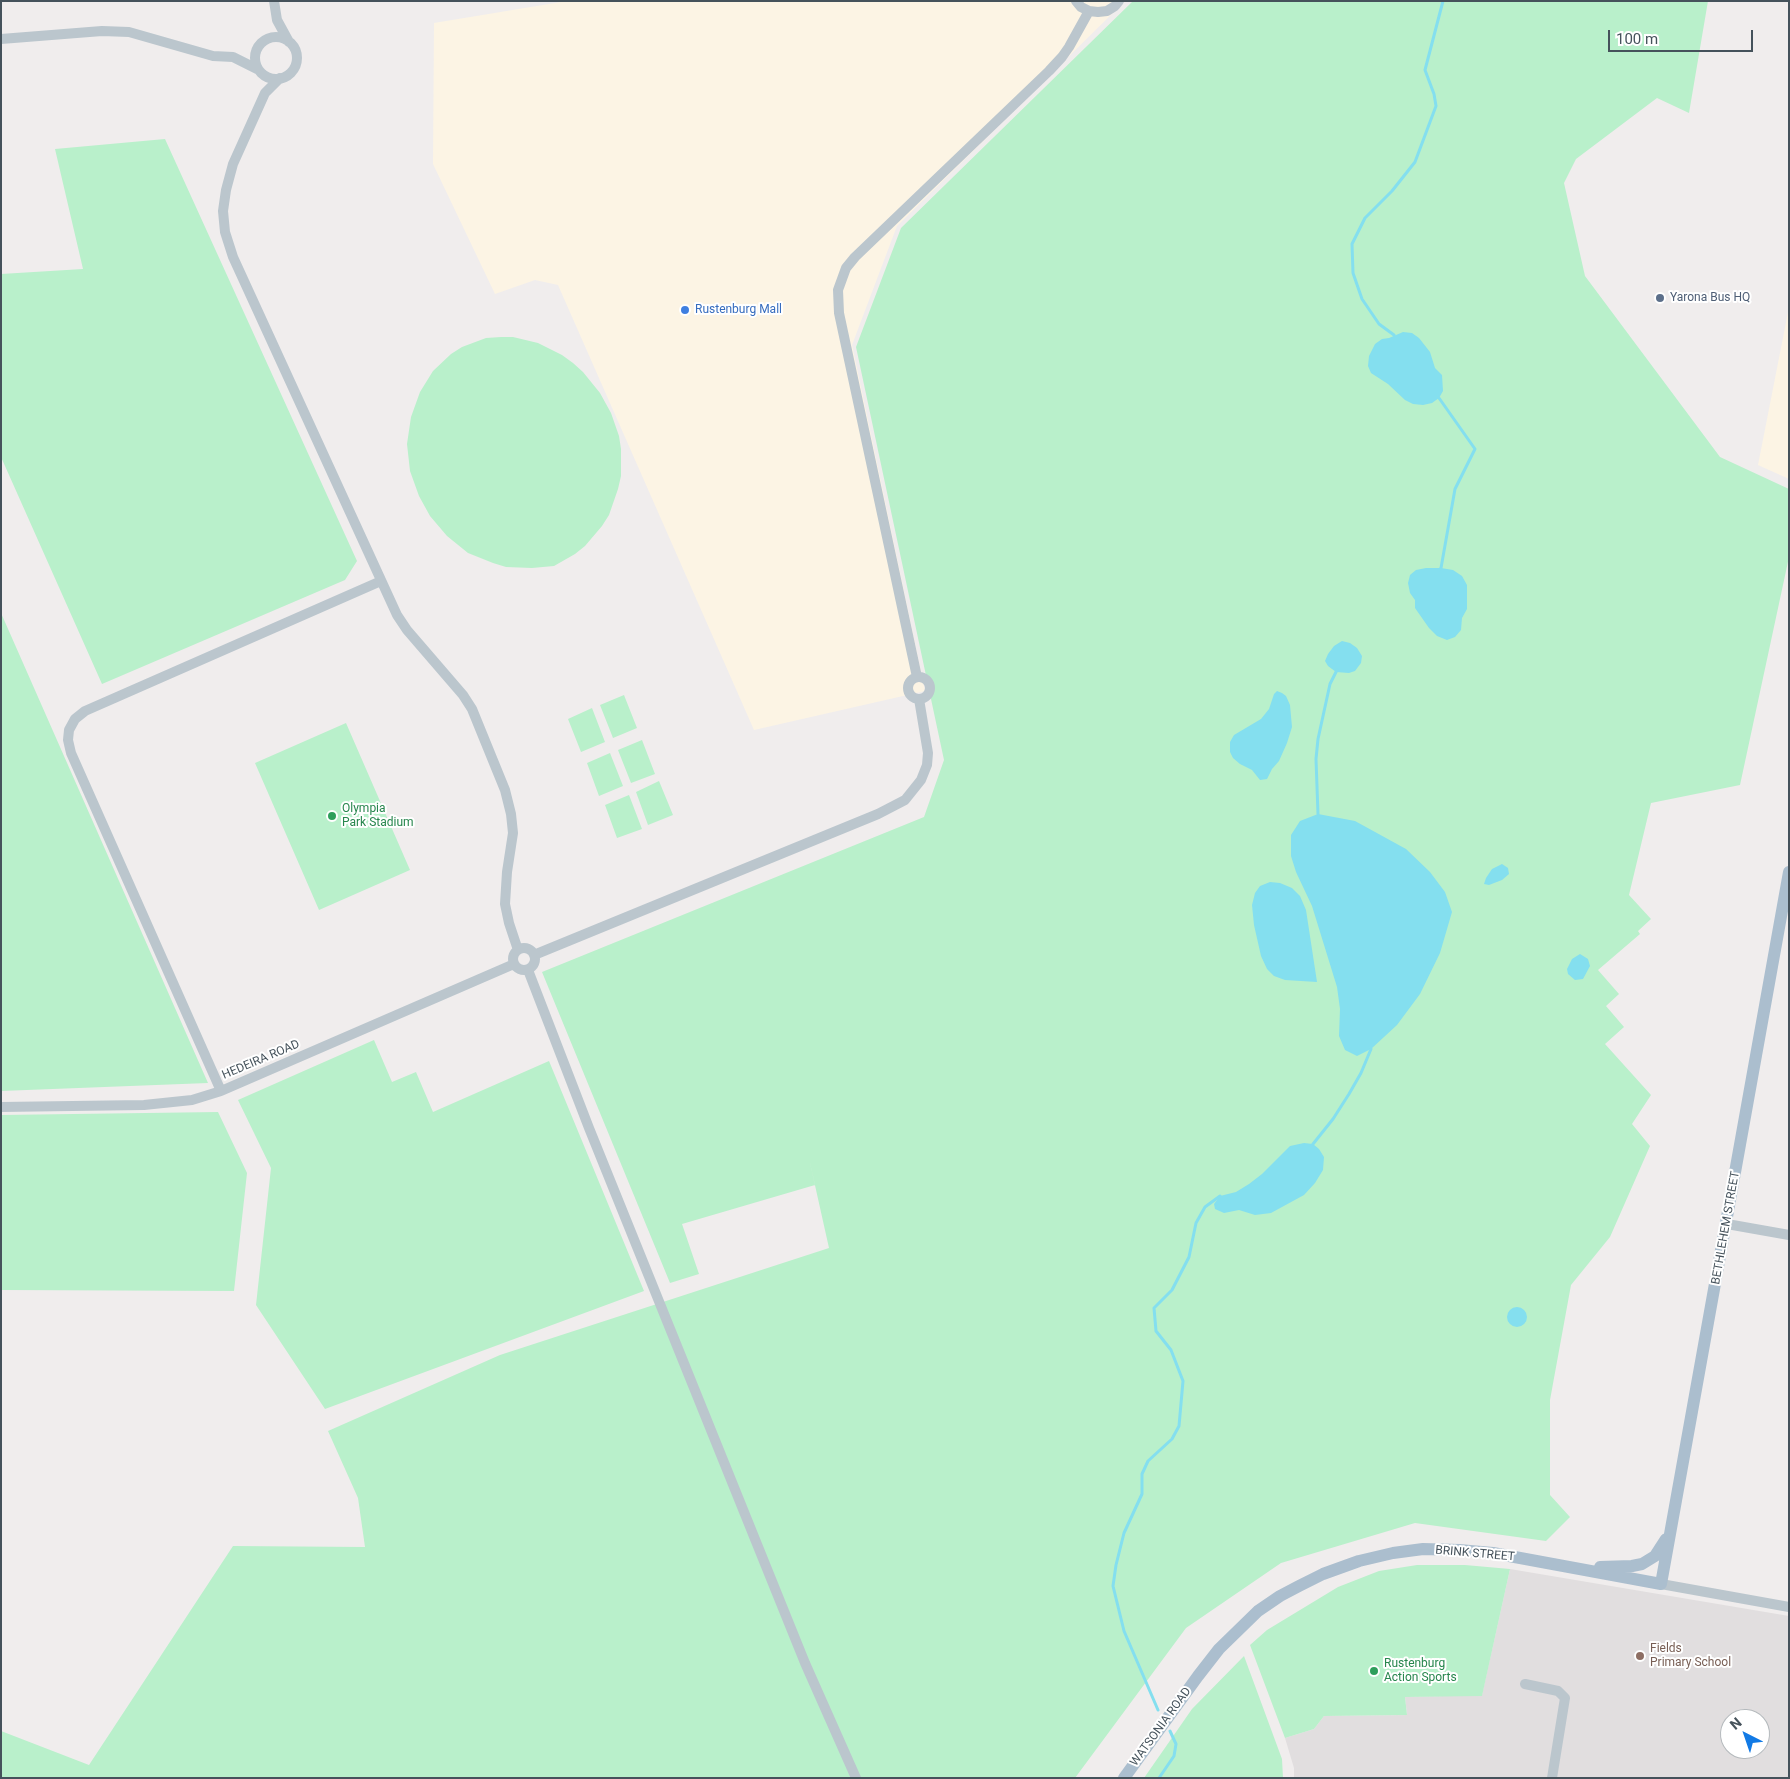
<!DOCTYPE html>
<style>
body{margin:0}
#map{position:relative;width:1790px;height:1779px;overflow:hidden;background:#f0eded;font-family:Roboto,sans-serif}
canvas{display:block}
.frame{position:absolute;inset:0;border:2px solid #45525b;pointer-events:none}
.north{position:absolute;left:1720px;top:1709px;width:50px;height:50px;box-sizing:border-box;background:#fff;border:1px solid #b5babd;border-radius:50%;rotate:319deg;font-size:14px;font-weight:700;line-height:20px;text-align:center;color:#45525b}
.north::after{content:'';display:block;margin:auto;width:18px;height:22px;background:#127ae5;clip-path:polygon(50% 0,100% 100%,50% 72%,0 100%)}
.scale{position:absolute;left:1608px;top:30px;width:145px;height:22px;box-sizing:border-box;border:2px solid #45525b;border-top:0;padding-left:6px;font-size:15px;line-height:18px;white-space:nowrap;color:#45525b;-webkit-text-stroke:4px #fff;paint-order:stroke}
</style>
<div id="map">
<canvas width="1790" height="1779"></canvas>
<div class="frame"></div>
<div class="north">N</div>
<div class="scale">100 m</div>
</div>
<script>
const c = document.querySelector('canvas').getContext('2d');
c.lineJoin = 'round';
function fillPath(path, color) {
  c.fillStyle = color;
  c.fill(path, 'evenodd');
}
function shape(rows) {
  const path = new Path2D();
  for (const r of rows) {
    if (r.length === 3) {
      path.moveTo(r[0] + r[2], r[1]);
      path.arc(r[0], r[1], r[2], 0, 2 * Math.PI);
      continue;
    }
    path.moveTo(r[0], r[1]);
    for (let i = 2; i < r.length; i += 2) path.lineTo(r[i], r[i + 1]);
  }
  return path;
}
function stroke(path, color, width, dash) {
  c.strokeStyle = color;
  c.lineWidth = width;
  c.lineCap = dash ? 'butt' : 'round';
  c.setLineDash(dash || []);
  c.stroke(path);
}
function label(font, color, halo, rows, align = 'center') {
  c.font = font + ' Roboto,sans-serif';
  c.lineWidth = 4;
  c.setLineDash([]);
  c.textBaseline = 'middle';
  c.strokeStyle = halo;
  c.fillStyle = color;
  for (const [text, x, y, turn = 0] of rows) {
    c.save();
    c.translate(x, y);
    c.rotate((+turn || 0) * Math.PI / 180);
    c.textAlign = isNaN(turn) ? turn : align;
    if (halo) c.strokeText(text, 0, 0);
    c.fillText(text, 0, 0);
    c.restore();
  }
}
fillPath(shape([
 [567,1,1125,1,897,226,852,345,925,691,754,730,558,285,535,280,495,294,433,164,434,23],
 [1789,307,1789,479,1758,465]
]), '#fcf4e4');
fillPath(shape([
 [1510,1569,1789,1616,1789,1778,1294,1778,1294,1768,1285,1738,1314,1729,1324,1716,1407,1715,1405,1697,1482,1695],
 [1730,1719,1760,1719,1760,1749,1730,1749]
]), '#e1dedf');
fillPath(shape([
 [1133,1,1708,1,1689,113,1657,98,1576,159,1564,183,1585,276,1720,457,1789,489,1789,557,1740,785,1651,803,1629,895,1651,919,1638,931,1640,934,1598,970,1619,994,1606,1006,1624,1027,1605,1044,1651,1095,1632,1124,1650,1146,1610,1237,1571,1285,1550,1400,1550,1495,1570,1517,1546,1541,1415,1523,1281,1563,1186,1628,1075,1778,1,1778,1,1731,89,1765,233,1546,365,1547,358,1498,328,1431,500,1355,829,1248,808,1154,815,1185,682,1224,699,1274,670,1283,542,972,924,817,944,760,856,347,901,228],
 [165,139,357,561,345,580,102,684,1,457,1,274,83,269,55,149],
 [501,337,513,337,538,343,562,355,573,363,583,372,600,393,611,413,619,436,621,449,621,476,618,489,609,515,602,526,585,546,575,554,554,566,532,568,506,567,493,563,468,553,447,536,430,516,419,496,410,471,407,444,411,417,420,392,433,371,451,354,462,347,486,338],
 [1,613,208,1083,1,1091],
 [624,695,637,728,613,738,600,705],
 [592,708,605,742,581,752,568,719],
 [346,723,410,870,319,910,255,763],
 [642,740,655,774,631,783,618,750],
 [610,753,623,786,599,796,587,763],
 [659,781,673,815,648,825,636,792],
 [629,795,642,829,617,838,605,805],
 [374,1040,392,1082,416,1072,433,1112,549,1061,644,1291,325,1409,256,1305,271,1168,238,1100],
 [218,1112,247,1173,234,1291,1,1290,1,1115],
 [1417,1565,1465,1565,1510,1569,1482,1696,1405,1697,1407,1715,1324,1716,1314,1729,1285,1738,1250,1645,1267,1630,1338,1587,1379,1571],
 [1244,1656,1282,1759,1283,1778,1144,1778,1192,1709]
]), '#b9f0cb');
fillPath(shape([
 [1403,332,1412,333,1419,338,1430,352,1435,368,1442,375,1443,391,1439,398,1432,403,1423,405,1413,404,1405,400,1388,384,1371,373,1368,366,1369,356,1375,344,1382,339,1389,338],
 [1426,568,1441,568,1453,570,1462,576,1467,585,1467,609,1462,618,1461,630,1455,637,1447,640,1437,636,1429,628,1415,608,1415,600,1410,593,1408,583,1410,575,1416,570],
 [1342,641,1350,643,1357,648,1362,656,1361,663,1355,671,1349,673,1336,672,1328,666,1325,661,1328,654,1334,646],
 [1277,691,1282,693,1286,696,1290,705,1292,727,1287,743,1279,761,1272,769,1267,779,1260,780,1252,770,1240,764,1233,758,1230,752,1230,742,1234,735,1261,719,1269,709,1274,694],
 [1318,814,1355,821,1406,849,1430,872,1445,892,1452,912,1440,953,1420,994,1397,1025,1371,1049,1357,1056,1345,1050,1339,1036,1340,1009,1337,987,1312,906,1296,872,1291,856,1291,835,1300,821],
 [1502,864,1508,868,1509,874,1502,880,1489,885,1484,884,1486,878,1492,869],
 [1270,882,1280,883,1292,888,1300,896,1306,910,1317,982,1285,980,1274,976,1267,969,1261,956,1254,925,1252,905,1255,893,1260,886],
 [1580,954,1588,959,1590,966,1583,979,1575,980,1568,974,1567,969,1572,959],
 [1304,1143,1313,1144,1319,1149,1324,1157,1323,1170,1315,1183,1304,1195,1271,1213,1255,1215,1239,1210,1224,1213,1215,1209,1214,1204,1220,1196,1236,1192,1249,1184,1262,1174,1290,1146],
 [1517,1317,10]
]), '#84dfef');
stroke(shape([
 [1394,335,1379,324,1362,299,1353,273,1352,244,1365,218,1392,191,1415,162,1436,106,1434,94,1425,70,1443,1],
 [1438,571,1441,568,1455,489,1475,449,1439,398],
 [1318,814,1316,759,1318,739,1330,684,1337,670],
 [1313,1144,1333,1119,1349,1094,1361,1073,1371,1049],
 [1158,1710,1124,1631,1113,1586,1116,1565,1124,1533,1142,1494,1142,1474,1148,1461,1172,1439,1179,1426,1183,1381,1171,1350,1156,1331,1154,1308,1172,1290,1189,1257,1196,1223,1205,1207,1220,1196],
 [1159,1778,1174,1756,1176,1744,1170,1731]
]), '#84dfef', 3);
stroke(shape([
 [274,1,277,20,289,42],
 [1076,1,1081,7,1089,11,1098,12,1107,11,1115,6,1119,1],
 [276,58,21],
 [1,39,102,31,129,32,213,56,233,57,257,69],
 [280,78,265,93,233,164,226,190,223,211,225,232,233,257,397,615,407,630,463,695,472,709,505,790,511,814,513,833,507,872,505,904,509,923,518,950],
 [919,688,11],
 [917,677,839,313,838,290,846,268,855,257,1049,71,1062,57,1069,47,1089,11],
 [524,959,11],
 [534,955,878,814,905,800,921,780,927,765,928,753,919,699],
 [528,970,589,1128,805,1663,856,1778],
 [221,1091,71,753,68,740,69,730,75,719,85,711,381,581],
 [1,1107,144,1105,192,1100,221,1091,514,964],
 [1727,1224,1789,1235],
 [1661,1584,1789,1607],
 [1525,1684,1558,1691,1565,1698,1552,1778]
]), '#bbc6cd', 10);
stroke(shape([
 [1600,1567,1632,1566,1642,1564,1655,1556,1666,1539],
 [1124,1778,1198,1676,1219,1649,1258,1611,1280,1596,1299,1586,1323,1574,1359,1561,1393,1553,1423,1549,1459,1550,1493,1553,1661,1584,1789,872]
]), '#abbece', 12);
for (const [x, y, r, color] of [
 [1660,298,5,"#5c6f8a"],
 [685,310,5,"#3f7fe0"],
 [332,816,5,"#2e9e5b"],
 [1640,1656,5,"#8d6e63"],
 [1374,1671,5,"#2e9e5b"]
]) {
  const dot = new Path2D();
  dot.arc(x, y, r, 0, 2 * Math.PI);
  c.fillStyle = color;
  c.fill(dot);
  stroke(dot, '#fff', 2);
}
label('12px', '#4e5e75', '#fff', [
 ["Yarona Bus HQ",1670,298]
], 'left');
label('12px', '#366cbe', '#fff', [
 ["Rustenburg Mall",695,310]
], 'left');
label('12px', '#27864d', '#fff', [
 ["Olympia",342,809],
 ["Park Stadium",342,823],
 ["Rustenburg",1384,1664],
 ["Action Sports",1384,1678]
], 'left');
label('12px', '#45525b', '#fff', [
 ["HEDEIRA ROAD",261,1060,-23],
 ["BETHLEHEM STREET",1726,1228,-80],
 ["BRINK STREET",1475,1554,5],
 ["WATSONIA ROAD",1161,1727,-54]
]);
label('12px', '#785e54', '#fff', [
 ["Fields",1650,1649],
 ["Primary School",1650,1663]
], 'left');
</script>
